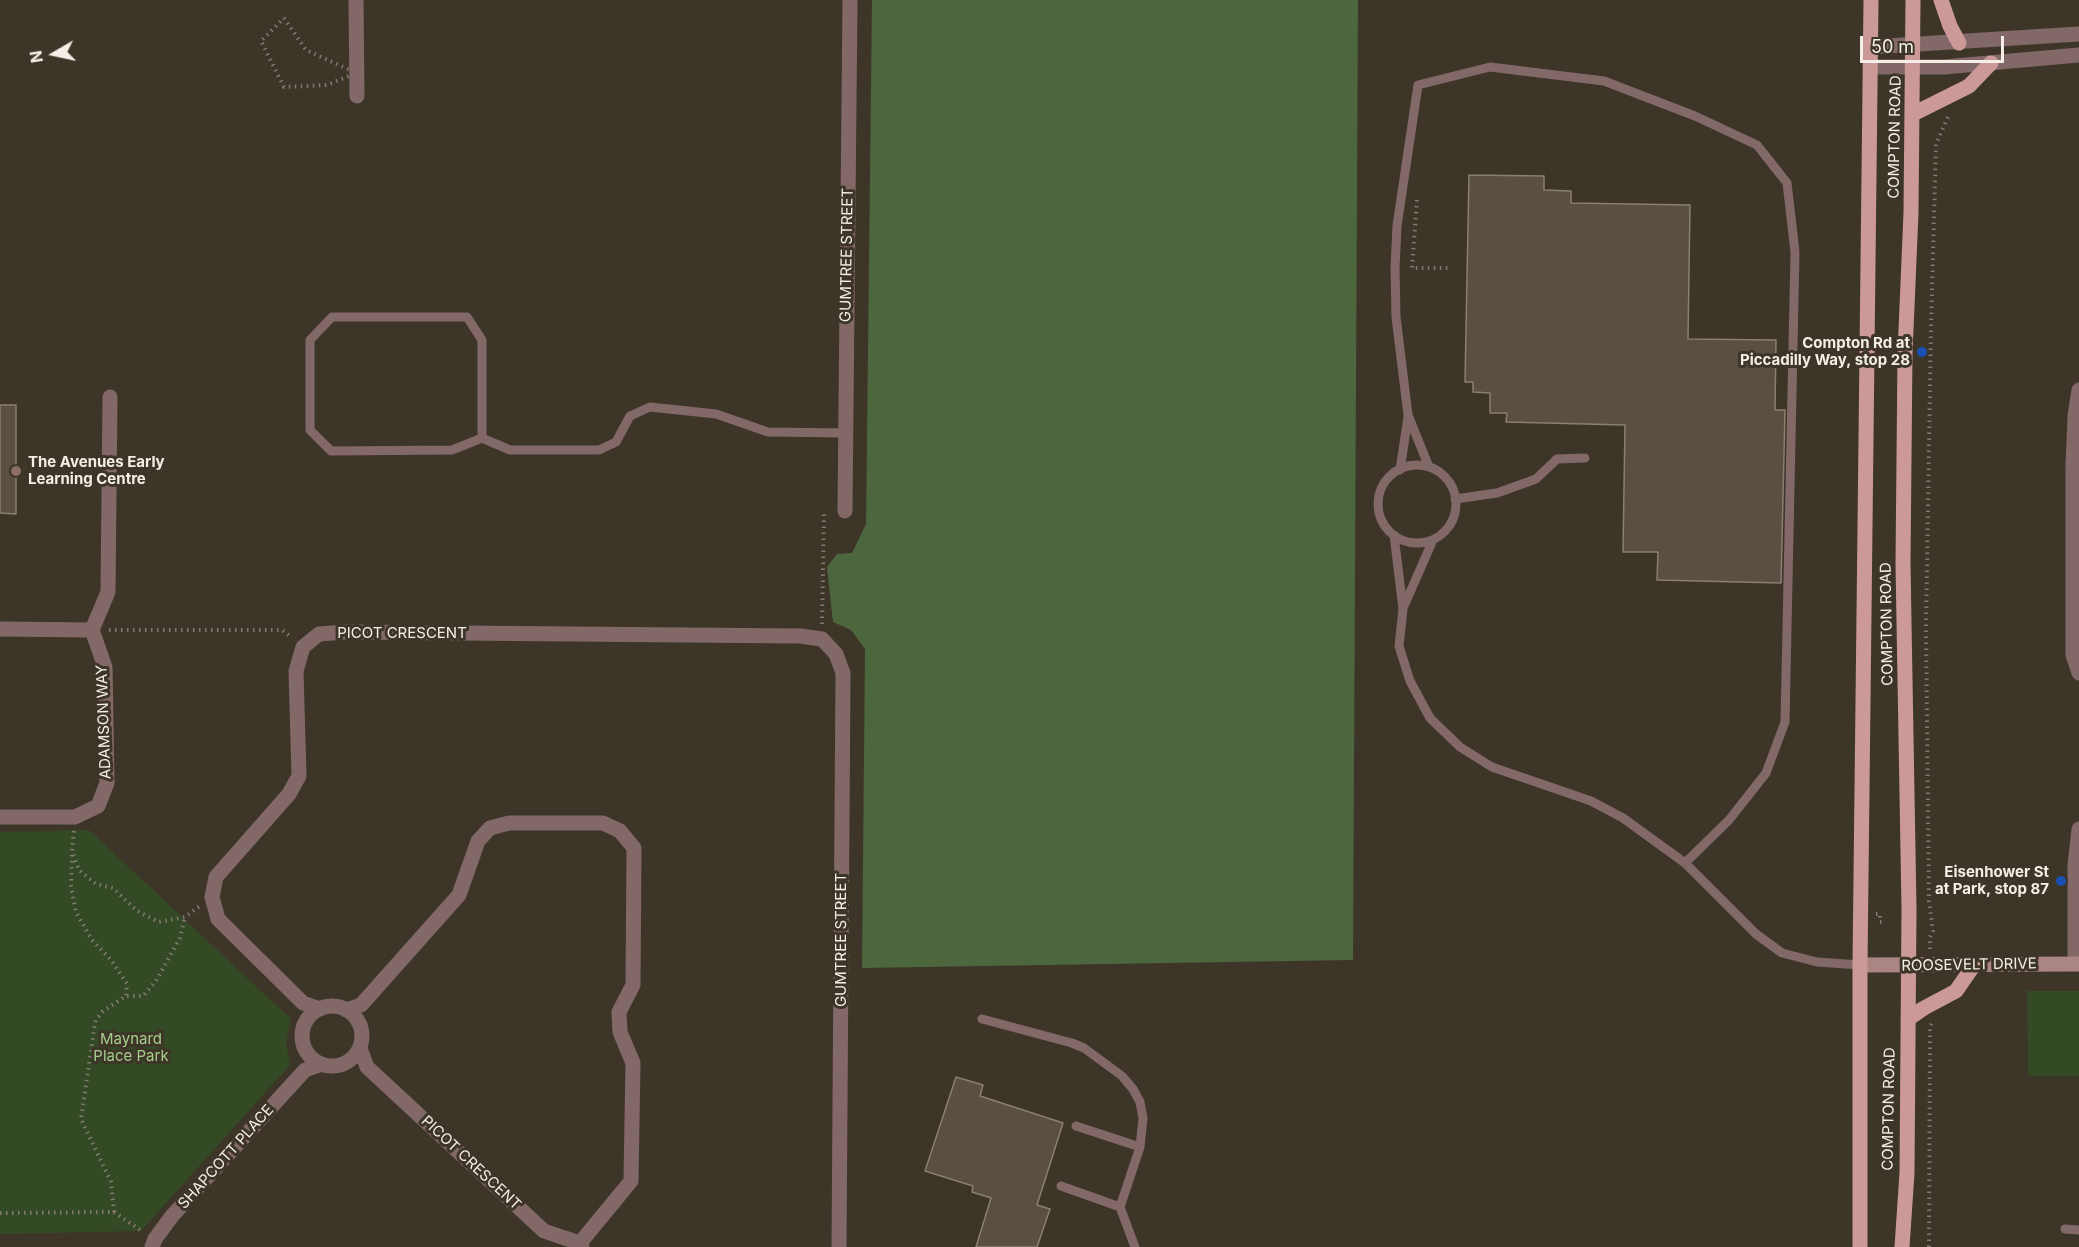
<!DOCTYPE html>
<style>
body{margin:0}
#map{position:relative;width:2079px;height:1247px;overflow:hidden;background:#3e3529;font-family:Inter,sans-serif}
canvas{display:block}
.north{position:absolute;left:24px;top:24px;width:60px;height:60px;-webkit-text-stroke:4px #3e3529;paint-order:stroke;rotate:261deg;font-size:16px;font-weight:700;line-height:24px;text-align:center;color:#f4eee7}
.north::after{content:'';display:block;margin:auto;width:21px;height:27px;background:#f4eee7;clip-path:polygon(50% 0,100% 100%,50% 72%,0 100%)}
.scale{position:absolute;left:1860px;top:36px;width:144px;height:27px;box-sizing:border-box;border:3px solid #f4eee7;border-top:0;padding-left:8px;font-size:18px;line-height:21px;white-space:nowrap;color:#f4eee7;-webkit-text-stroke:4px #3e3529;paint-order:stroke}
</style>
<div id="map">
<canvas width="2079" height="1247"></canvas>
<div class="north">N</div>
<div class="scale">50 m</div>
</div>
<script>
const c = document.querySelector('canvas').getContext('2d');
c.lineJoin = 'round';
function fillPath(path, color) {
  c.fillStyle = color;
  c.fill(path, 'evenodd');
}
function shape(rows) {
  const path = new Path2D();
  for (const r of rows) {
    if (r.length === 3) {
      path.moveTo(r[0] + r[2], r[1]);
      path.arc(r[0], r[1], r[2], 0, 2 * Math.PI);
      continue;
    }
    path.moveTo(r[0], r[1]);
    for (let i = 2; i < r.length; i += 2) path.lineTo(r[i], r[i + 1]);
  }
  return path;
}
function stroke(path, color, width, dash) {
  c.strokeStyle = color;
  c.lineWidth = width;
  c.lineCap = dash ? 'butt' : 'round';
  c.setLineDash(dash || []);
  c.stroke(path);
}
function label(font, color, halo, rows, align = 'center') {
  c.font = font + ' Inter,sans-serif';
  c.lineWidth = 6;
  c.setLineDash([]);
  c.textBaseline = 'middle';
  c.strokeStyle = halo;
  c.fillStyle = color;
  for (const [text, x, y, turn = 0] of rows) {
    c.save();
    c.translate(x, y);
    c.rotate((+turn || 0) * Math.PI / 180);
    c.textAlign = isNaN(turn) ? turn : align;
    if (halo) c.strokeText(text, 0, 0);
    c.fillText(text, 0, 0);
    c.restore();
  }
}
fillPath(shape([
 [89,830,291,1019,286,1042,290,1065,141,1231,0,1234,0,832],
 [2027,991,2079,991,2079,1076,2028,1076]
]), '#334a25');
fillPath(shape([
 [872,0,1358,0,1353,960,862,968,865,649,851,630,833,622,827,567,837,554,852,553,866,524]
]), '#4c663d');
const building = shape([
 [1469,175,1544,176,1544,190,1571,191,1571,203,1690,205,1688,339,1776,340,1775,410,1785,410,1781,583,1657,580,1658,552,1623,552,1625,425,1506,422,1507,413,1490,413,1490,393,1473,392,1473,382,1465,382,1469,175],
 [0,405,16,405,16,514,0,513,0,405],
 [956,1077,983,1085,980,1096,1063,1123,1037,1205,1050,1209,1037,1247,976,1247,991,1198,972,1192,973,1186,925,1171,956,1077]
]);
fillPath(building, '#594f43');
stroke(building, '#8a7f72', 1.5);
stroke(shape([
 [284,18,306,50,356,73,327,85,284,87,261,41,284,18],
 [1417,200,1412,268,1451,268],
 [822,624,824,513],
 [109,630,282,630,291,637],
 [74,831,72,851,79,870,96,884,113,888,137,911,159,922,185,917,200,906],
 [72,855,71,887,76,912,92,940,111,960,127,984,126,996],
 [1876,914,1880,914,1880,922,1885,922],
 [1930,949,1930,937,1933,931,1929,901,1926,628,1931,327,1936,144,1949,115],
 [114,1212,111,1182,81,1119,94,1030,96,1020,103,1011,126,996,143,996,156,981,180,938,185,917],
 [0,1213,114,1212,143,1232],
 [1929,1247,1930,1027,1932,1023]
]), '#827a70', 4, [1.5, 4.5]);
stroke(shape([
 [482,438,452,450,331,451,310,430,310,340,332,317,467,317,482,340,482,438,510,450,599,450,616,442,630,416,650,407,716,414,768,432,845,433],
 [1417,504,39],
 [1429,467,1408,415,1396,317,1395,268,1397,226,1418,85,1490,67,1604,81,1695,116,1757,145,1787,183,1795,252,1785,722,1766,773,1729,820,1685,863],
 [1400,470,1408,417],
 [1455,499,1497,493,1536,479,1557,459,1585,458],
 [1394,535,1403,609,1399,646,1410,681,1430,718,1460,747,1492,767,1591,801,1623,818,1685,863,1756,934,1782,953,1817,962,1860,965],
 [1404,606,1433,540],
 [982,1019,1072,1043,1084,1048,1122,1076,1133,1089,1140,1102,1143,1118,1140,1147,1120,1207],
 [1076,1126,1140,1147],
 [1061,1186,1120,1207,1135,1247],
 [2065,1229,2079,1230]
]), '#826968', 9);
stroke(shape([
 [356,0,357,96],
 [1871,47,2079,34],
 [1870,67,1944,67,2079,55],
 [2079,390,2075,416,2073,465,2073,655,2079,673],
 [845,511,850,0],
 [0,629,92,630],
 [0,817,75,817,98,806,107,783,105,667,92,630,108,592,110,397],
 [2075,964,2075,865,2079,829],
 [332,1036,30],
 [320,1009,303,1003,218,919,212,897,216,877,289,794,299,776,296,671,303,647,319,634,345,632,800,636,822,639,836,654,843,673,839,1247],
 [346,1010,361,1005,459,895,478,841,490,828,509,823,603,823,620,831,634,848,633,985,619,1012,620,1032,633,1063,631,1181,580,1243],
 [360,1048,367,1067,544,1231,580,1243,582,1247],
 [152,1247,155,1239,172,1216,305,1070,322,1064]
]), '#826968', 15);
stroke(shape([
 [1860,965,2079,964]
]), '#ab8583', 15);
stroke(shape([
 [1941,0,1950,26,1959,43],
 [1913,114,1969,86,1991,63],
 [1908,1019,1924,1008,1956,991,1974,965],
 [1860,1247,1860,965,1871,0],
 [1902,1247,1907,1173,1909,909,1903,564,1905,353,1911,213,1913,0]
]), '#cb9a98', 15);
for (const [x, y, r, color] of [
 [1922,352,6,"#1a4fb4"],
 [16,471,6,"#8d6e63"],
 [2061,881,6,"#1a4fb4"]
]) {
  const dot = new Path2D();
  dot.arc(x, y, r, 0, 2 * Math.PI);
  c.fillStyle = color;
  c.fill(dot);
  stroke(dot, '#3e3529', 2);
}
label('15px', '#f4eee7', '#3e3529', [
 ["COMPTON ROAD",1895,137,-89],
 ["GUMTREE STREET",847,255,-89],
 ["COMPTON ROAD",1887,624,-91],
 ["PICOT CRESCENT",402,633],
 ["ADAMSON WAY",104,722,-92],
 ["GUMTREE STREET",841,940,-90],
 ["ROOSEVELT DRIVE",1969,965,-1],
 ["COMPTON ROAD",1889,1109,-89],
 ["SHAPCOTT PLACE",226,1157,-48],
 ["PICOT CRESCENT",471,1163,43]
]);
label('bold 15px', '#f4eee7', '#3e3529', [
 ["Compton Rd at",1910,343],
 ["Piccadilly Way, stop 28",1910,360],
 ["The Avenues Early",28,462,"left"],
 ["Learning Centre",28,479,"left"],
 ["Eisenhower St",2049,872],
 ["at Park, stop 87",2049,889]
], 'right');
label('15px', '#a5ce8c', '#3e3529', [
 ["Maynard",131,1039],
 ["Place Park",131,1056]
]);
</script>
